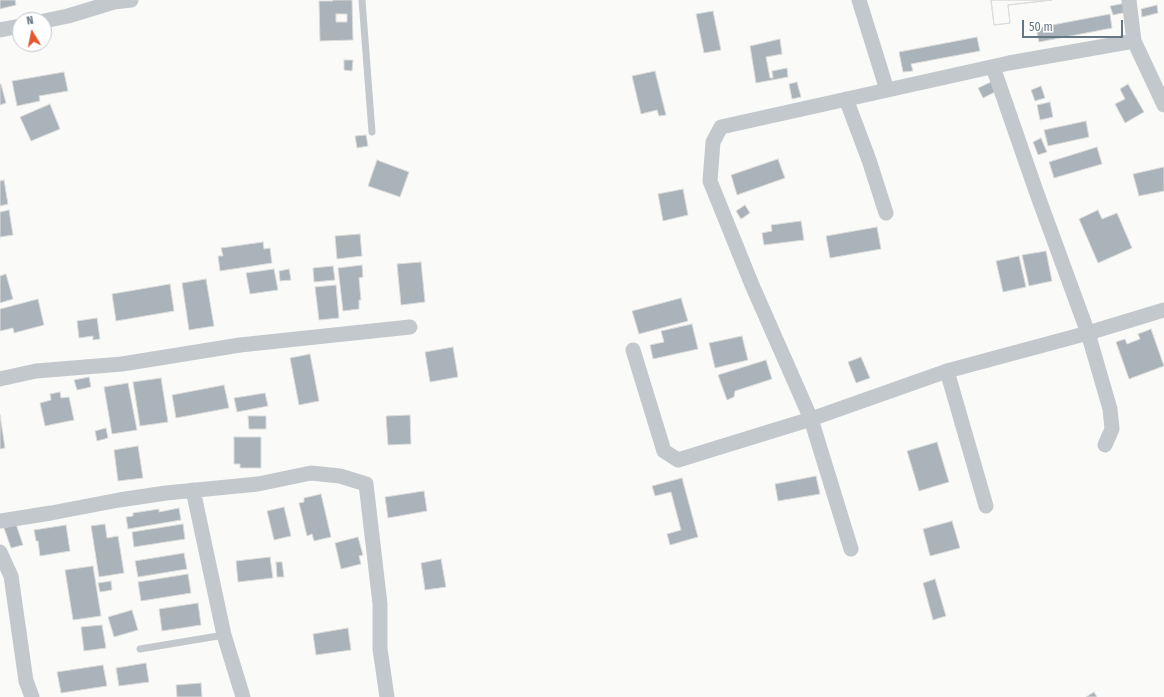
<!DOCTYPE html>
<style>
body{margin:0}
#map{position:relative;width:1164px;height:697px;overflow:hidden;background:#fafaf8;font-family:"Fira Sans Condensed",sans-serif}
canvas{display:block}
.north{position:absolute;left:12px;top:12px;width:40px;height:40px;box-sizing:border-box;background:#fff;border:1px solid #c1c8cd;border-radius:50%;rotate:350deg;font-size:11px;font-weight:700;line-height:16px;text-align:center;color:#657683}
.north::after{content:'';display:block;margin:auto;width:14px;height:18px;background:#e4572e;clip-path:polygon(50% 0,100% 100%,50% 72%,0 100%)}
.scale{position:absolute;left:1022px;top:20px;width:101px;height:18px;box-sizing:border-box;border:2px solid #657683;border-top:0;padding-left:5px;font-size:12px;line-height:14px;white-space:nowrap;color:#657683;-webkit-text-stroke:3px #fff;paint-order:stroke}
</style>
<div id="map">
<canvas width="1164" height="697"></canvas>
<div class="north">N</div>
<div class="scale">50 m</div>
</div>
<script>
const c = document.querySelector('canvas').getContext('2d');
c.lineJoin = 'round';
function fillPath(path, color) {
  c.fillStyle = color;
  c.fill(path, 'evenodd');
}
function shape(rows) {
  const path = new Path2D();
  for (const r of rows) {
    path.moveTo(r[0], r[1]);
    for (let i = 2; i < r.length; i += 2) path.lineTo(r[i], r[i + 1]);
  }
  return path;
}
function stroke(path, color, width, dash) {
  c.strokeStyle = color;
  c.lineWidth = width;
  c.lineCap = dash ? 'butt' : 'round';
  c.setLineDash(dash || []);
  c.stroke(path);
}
const building = shape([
 [0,0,15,0,16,5,0,9,0,0],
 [332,0,352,0,353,40,320,41,319,1,333,1,332,0],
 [336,14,347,14,347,22,336,22,336,14],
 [991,0,1052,0,1008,5,1010,23,994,25,991,0],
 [991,0,1052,0,1008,5,1010,23,994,25,991,0],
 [1126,3,1128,12,1113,15,1110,6,1126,3],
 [1157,5,1158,13,1142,17,1141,9,1157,5],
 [713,11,721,50,704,53,696,14,713,11],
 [1110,14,1112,28,1039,42,1036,28,1110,14],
 [977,37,980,51,911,64,913,71,903,72,899,52,977,37],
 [780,39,782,54,766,57,770,78,773,78,772,71,787,68,788,77,756,83,750,46,780,39],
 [344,60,353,60,352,71,344,70,344,60],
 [655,71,666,115,659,116,657,110,641,114,632,76,655,71],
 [64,72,68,91,39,96,40,101,17,106,12,81,64,72],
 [797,82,801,97,792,99,789,84,797,82],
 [991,82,995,92,983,98,978,88,991,82],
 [0,84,1,84,6,103,0,105,0,84],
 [1128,84,1144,112,1125,123,1115,104,1125,99,1120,89,1128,84],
 [1041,86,1045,98,1035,101,1031,90,1041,86],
 [1050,102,1053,117,1040,120,1037,105,1050,102],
 [50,104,60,129,31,141,20,117,50,104],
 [1086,121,1089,137,1048,146,1044,130,1086,121],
 [366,135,368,146,357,148,355,136,366,135],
 [1041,138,1047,152,1038,155,1033,142,1041,138],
 [1097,147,1102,164,1054,178,1049,162,1097,147],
 [778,159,785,178,737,195,731,175,778,159],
 [377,160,409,172,400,197,368,186,377,160],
 [1164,167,1164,191,1139,196,1133,174,1164,167],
 [4,180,8,204,0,206,0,181,4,180],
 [683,189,688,215,663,221,658,194,683,189],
 [745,205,750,213,741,219,736,211,745,205],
 [9,210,13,235,0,237,0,212,9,210],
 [1098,210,1102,219,1117,213,1132,248,1098,263,1079,219,1098,210],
 [801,221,804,240,764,245,762,233,772,231,771,225,801,221],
 [877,227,881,249,830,258,826,236,877,227],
 [360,234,362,256,337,259,335,236,360,234],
 [263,242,264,249,270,248,272,263,220,271,218,256,223,256,221,248,263,242],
 [1046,251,1052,281,1029,286,1022,255,1046,251],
 [1019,256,1026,287,1003,292,996,261,1019,256],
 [421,262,425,302,401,305,397,264,421,262],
 [362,265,363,277,359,278,361,300,359,300,359,309,343,311,338,268,362,265],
 [333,266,335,280,314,282,313,268,333,266],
 [274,269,278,290,250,294,246,273,274,269],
 [289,269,291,280,280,281,279,271,289,269],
 [6,274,13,299,0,303,0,276,6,274],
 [206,279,214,326,189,330,182,283,206,279],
 [170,284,174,311,116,321,112,294,170,284],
 [336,285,339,318,319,320,315,287,336,285],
 [681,298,688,321,639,334,632,311,681,298],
 [38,299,44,325,14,333,13,328,0,331,0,309,38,299],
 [97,318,100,339,93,340,93,336,79,338,77,321,97,318],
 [692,324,698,349,653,359,650,345,664,342,661,331,692,324],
 [1151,329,1164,366,1129,379,1116,342,1125,339,1127,344,1140,339,1138,334,1151,329],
 [742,336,748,360,715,368,709,343,742,336],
 [453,347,458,377,430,382,425,352,453,347],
 [310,354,319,401,299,405,290,358,310,354],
 [861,357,870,378,856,383,848,362,861,357],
 [766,360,772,379,735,391,734,397,727,400,718,375,766,360],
 [89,377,91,387,77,390,74,380,89,377],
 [161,378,168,422,140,426,133,382,161,378],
 [128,383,137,430,112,434,104,387,128,383],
 [224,385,229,408,176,418,172,395,224,385],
 [60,392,61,398,69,397,74,420,45,426,40,403,51,400,50,394,60,392],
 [265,393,268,406,237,412,234,398,265,393],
 [0,415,5,448,0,449,0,415],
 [410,415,411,444,388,445,386,416,410,415],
 [248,416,266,416,266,429,249,429,248,416],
 [106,428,108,438,97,441,95,431,106,428],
 [234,437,261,437,261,468,240,468,240,464,234,464,234,437],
 [937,442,949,482,919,491,907,451,937,442],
 [138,446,143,478,118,481,114,450,138,446],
 [816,476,820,494,778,501,775,484,816,476],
 [682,478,698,537,670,545,667,534,681,530,671,492,655,496,652,486,682,478],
 [424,491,427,511,388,518,385,497,424,491],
 [321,494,331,537,314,541,312,534,307,536,299,503,304,502,304,498,321,494],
 [284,507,291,536,274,540,267,511,284,507],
 [179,508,181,520,128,529,126,517,133,516,133,513,159,509,159,512,179,508],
 [952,521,960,548,930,556,923,529,952,521],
 [16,524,23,545,11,548,4,528,16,524],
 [105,524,107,538,118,536,124,573,99,577,91,526,105,524],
 [183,524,185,539,134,547,132,532,183,524],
 [66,525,70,551,40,556,38,541,36,541,34,530,66,525],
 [358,537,363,555,359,556,361,564,341,569,335,543,358,537],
 [184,553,187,569,138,577,135,561,184,553],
 [270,557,273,578,238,582,236,561,270,557],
 [441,559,446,587,425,590,421,563,441,559],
 [276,562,282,562,284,577,277,577,276,562],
 [93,566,101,616,73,620,65,570,93,566],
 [188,574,191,593,141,601,138,582,188,574],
 [935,579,946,616,933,620,923,583,935,579],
 [111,581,112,590,100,592,98,583,111,581],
 [198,603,201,625,162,631,159,609,198,603],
 [132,610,138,630,114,637,108,617,132,610],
 [102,625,106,648,84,651,81,627,102,625],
 [348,628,351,650,316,655,313,634,348,628],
 [146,663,149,682,119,686,116,668,146,663],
 [103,665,107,686,61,693,57,672,103,665],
 [201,683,202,697,177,697,176,685,201,683],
 [1094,692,1097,697,1086,697,1094,692]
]);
fillPath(building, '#aab3b9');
stroke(building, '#dcdcda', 1);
stroke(shape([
 [362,0,372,132],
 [140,649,224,635]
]), '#c3c8cc', 7);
stroke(shape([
 [859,0,887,90],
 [44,21,68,16,114,2,131,0],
 [0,30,20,26],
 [1134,41,1164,105],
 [993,67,1036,191,1088,333,1110,409,1112,429,1105,445],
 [846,99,869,160,886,213],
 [633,350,664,451,678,460,811,419,752,285,710,181,713,142,721,127,1009,63,1134,41,1129,0],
 [947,371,986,506],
 [0,379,36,371,122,364,240,345,410,327],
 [193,490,224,635,243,697],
 [0,521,51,513,119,500,166,493,258,484,311,473,340,476,366,484,380,604,380,649,387,697],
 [851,549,811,419,947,371,1088,333,1164,310],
 [0,552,11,576,26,681,32,697]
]), '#c3c8cc', 15);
</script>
